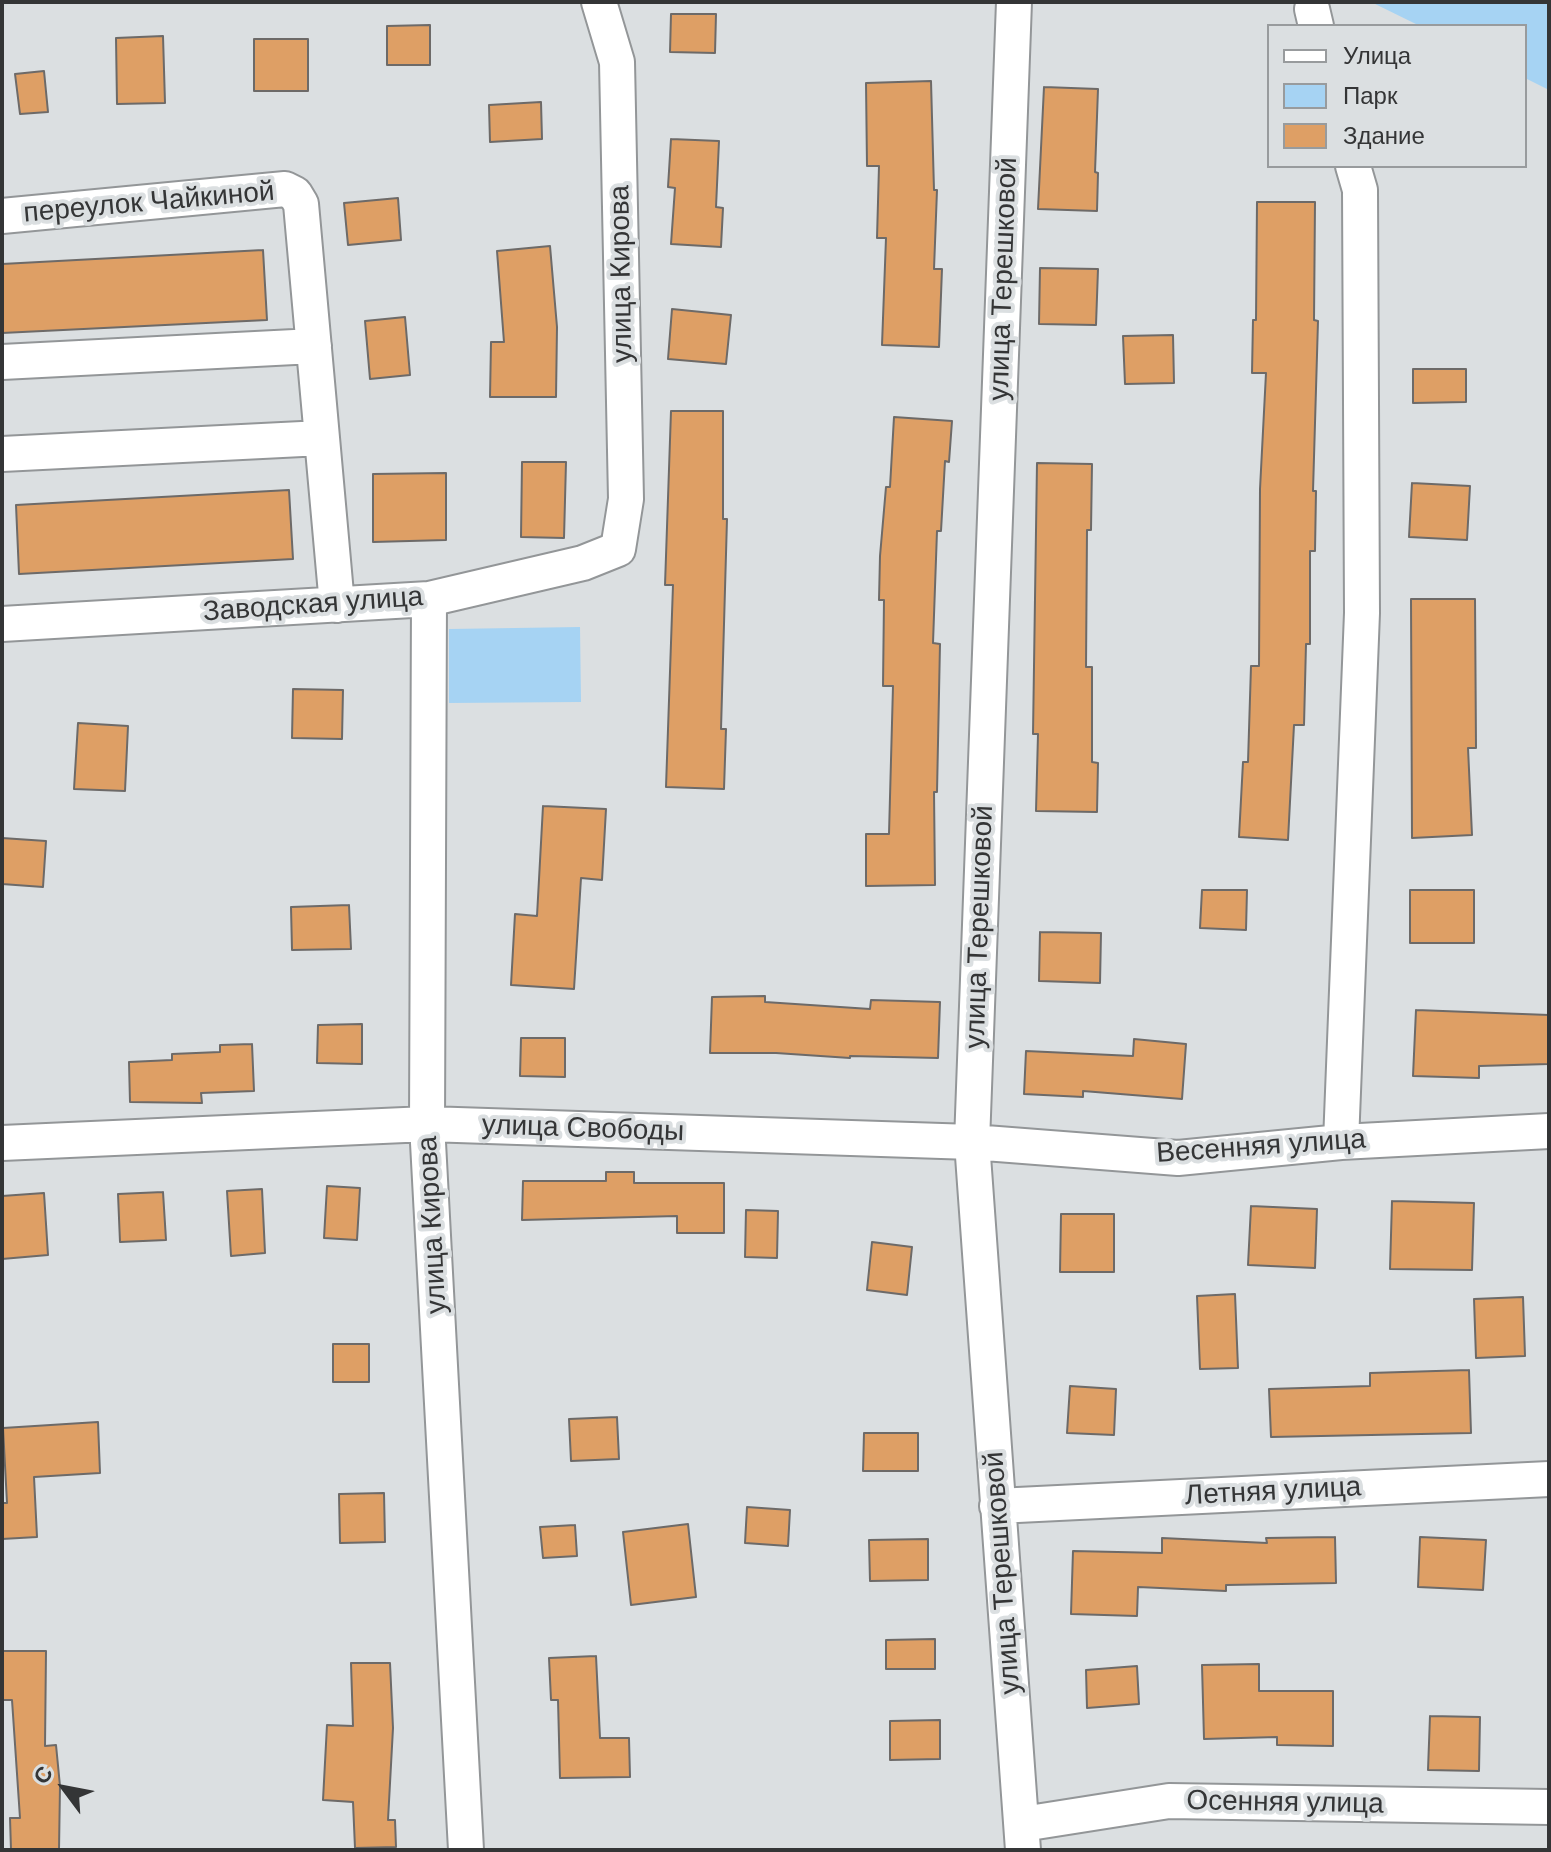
<!DOCTYPE html>
<meta charset="utf-8">
<style>
body{margin:0}
#map{position:relative;width:1551px;height:1852px;overflow:hidden;background:#dbdfe1;font-family:Helvetica,sans-serif}
canvas{display:block}
.frame{position:absolute;inset:0;border:4px solid #343536;pointer-events:none}
.legend{position:absolute;left:1267px;top:24px;width:260px;height:144px;box-sizing:border-box;background:#dbdfe1;border:2px solid #989b9d;margin:0;padding:10px 14px;list-style:none;font-size:24px;color:#343536}
.legend li{display:flex;align-items:center;gap:16px;height:40px}
.legend b{width:40px;border:2px solid #989b9d}
.north{position:absolute;left:24px;top:1748px;width:80px;height:80px;-webkit-text-stroke:6px #dbdfe1;paint-order:stroke;rotate:302deg;font-size:22px;font-weight:700;line-height:32px;text-align:center;color:#343536}
.north::after{content:'';display:block;margin:auto;width:28px;height:36px;background:#343536;clip-path:polygon(50% 0,100% 100%,50% 72%,0 100%)}
</style>
<div id="map">
<canvas width="1551" height="1852"></canvas>
<div class="frame"></div>
<ul class="legend">
<li><b style="height:10px;background:#fff"></b>Улица</li>
<li><b style="height:22px;background:#a6d3f3"></b>Парк</li>
<li><b style="height:22px;background:#de9f65"></b>Здание</li>
</ul>
<div class="north">С</div>
</div>
<script>
const c = document.querySelector('canvas').getContext('2d');
c.lineJoin = 'round';
function fillPath(path, color) {
  c.fillStyle = color;
  c.fill(path, 'evenodd');
}
function shape(rows) {
  const path = new Path2D();
  for (const r of rows) {
    path.moveTo(r[0], r[1]);
    for (let i = 2; i < r.length; i += 2) path.lineTo(r[i], r[i + 1]);
  }
  return path;
}
function stroke(path, color, width, dash) {
  c.strokeStyle = color;
  c.lineWidth = width;
  c.lineCap = dash ? 'butt' : 'round';
  c.setLineDash(dash || []);
  c.stroke(path);
}
function label(font, color, halo, rows, align = 'center') {
  c.font = font + ' Helvetica,sans-serif';
  c.lineWidth = 8;
  c.setLineDash([]);
  c.textBaseline = 'middle';
  c.strokeStyle = halo;
  c.fillStyle = color;
  for (const [text, x, y, turn = 0] of rows) {
    c.save();
    c.translate(x, y);
    c.rotate((+turn || 0) * Math.PI / 180);
    c.textAlign = isNaN(turn) ? turn : align;
    if (halo) c.strokeText(text, 0, 0);
    c.fillText(text, 0, 0);
    c.restore();
  }
}
fillPath(shape([
 [1371,2,1549,2,1549,90,1525,78,1525,26,1420,26],
 [580,627,581,702,449,703,449,629]
]), '#a6d3f3');
const building = shape([
 [671,14,716,14,715,53,670,52,671,14],
 [430,25,430,65,387,65,387,26,430,25],
 [163,36,165,103,117,104,116,38,163,36],
 [254,39,308,39,308,91,254,91,254,39],
 [44,71,48,112,20,114,15,74,44,71],
 [931,81,934,190,937,190,934,269,942,269,939,347,882,345,886,238,877,238,879,166,867,166,866,83,931,81],
 [1044,87,1098,89,1095,172,1098,173,1097,211,1038,209,1044,87],
 [541,102,542,139,490,142,489,105,541,102],
 [671,139,719,141,716,207,723,208,721,247,671,244,675,188,668,187,671,139],
 [398,198,401,240,348,245,344,203,398,198],
 [1257,202,1315,202,1314,320,1318,321,1313,491,1316,491,1315,551,1310,551,1310,644,1306,644,1304,725,1294,725,1288,840,1239,837,1243,762,1248,762,1251,666,1259,666,1260,489,1266,373,1252,373,1253,320,1256,320,1257,202],
 [550,246,557,327,556,397,490,397,491,342,504,342,497,251,550,246],
 [263,250,267,320,2,333,2,264,263,250],
 [1040,268,1098,269,1096,325,1039,324,1040,268],
 [672,309,731,315,726,364,668,359,672,309],
 [405,317,410,375,370,379,365,321,405,317],
 [1173,335,1174,383,1125,384,1123,336,1173,335],
 [1413,369,1466,369,1466,402,1413,403,1413,369],
 [671,411,723,411,723,519,727,519,721,729,726,729,724,789,666,787,673,585,665,585,671,411],
 [894,417,952,421,949,462,945,461,941,531,937,531,933,643,940,644,937,792,934,792,935,885,866,886,866,834,889,834,893,686,883,686,884,600,879,600,880,556,886,487,890,487,894,417],
 [522,462,566,462,564,538,521,537,522,462],
 [1037,463,1092,464,1091,530,1087,530,1086,667,1092,667,1092,762,1098,763,1097,812,1036,811,1038,734,1033,734,1037,463],
 [446,473,446,540,373,542,373,474,446,473],
 [1412,483,1470,486,1467,540,1409,537,1412,483],
 [289,490,293,559,19,574,16,505,289,490],
 [1411,599,1475,599,1476,748,1468,748,1472,835,1412,838,1411,599],
 [293,689,343,690,342,739,292,738,293,689],
 [78,723,128,726,125,791,74,789,78,723],
 [543,806,606,809,602,880,581,878,574,989,511,985,515,914,537,916,543,806],
 [2,838,46,841,43,887,2,884,2,838],
 [1202,890,1247,890,1246,930,1200,928,1202,890],
 [1410,890,1474,890,1474,943,1410,943,1410,890],
 [349,905,351,949,292,950,291,907,349,905],
 [1040,932,1101,933,1100,983,1039,981,1040,932],
 [765,996,765,1002,870,1009,871,1000,940,1002,938,1058,850,1056,850,1058,776,1053,710,1053,712,997,765,996],
 [1416,1010,1549,1015,1549,1064,1479,1066,1479,1078,1413,1076,1416,1010],
 [362,1024,362,1064,317,1063,318,1025,362,1024],
 [521,1038,565,1038,565,1077,520,1076,521,1038],
 [1134,1039,1186,1044,1182,1099,1083,1091,1083,1097,1024,1094,1026,1051,1133,1056,1134,1039],
 [252,1044,254,1091,201,1093,202,1103,130,1102,129,1062,172,1060,172,1054,220,1052,220,1045,252,1044],
 [606,1172,634,1172,634,1183,724,1183,724,1233,677,1233,677,1216,522,1220,523,1181,606,1181,606,1172],
 [327,1186,360,1188,357,1240,324,1238,327,1186],
 [262,1189,265,1253,231,1256,227,1191,262,1189],
 [163,1192,166,1240,120,1242,118,1194,163,1192],
 [44,1193,48,1255,2,1259,2,1196,44,1193],
 [1392,1201,1474,1203,1472,1270,1390,1269,1392,1201],
 [1251,1206,1317,1209,1315,1268,1248,1265,1251,1206],
 [746,1210,778,1211,777,1258,745,1257,746,1210],
 [1061,1214,1114,1214,1114,1272,1060,1272,1061,1214],
 [872,1242,912,1247,907,1295,867,1290,872,1242],
 [1235,1294,1238,1368,1200,1369,1197,1296,1235,1294],
 [1523,1297,1525,1356,1476,1358,1474,1299,1523,1297],
 [333,1344,369,1344,369,1382,333,1382,333,1344],
 [1469,1370,1471,1433,1271,1437,1269,1389,1370,1386,1370,1373,1469,1370],
 [1070,1386,1116,1389,1114,1435,1067,1433,1070,1386],
 [617,1417,619,1459,571,1461,569,1419,617,1417],
 [98,1422,100,1473,34,1477,37,1537,2,1539,2,1503,7,1503,3,1428,98,1422],
 [864,1433,918,1433,918,1471,863,1471,864,1433],
 [384,1493,385,1542,340,1543,339,1494,384,1493],
 [747,1507,790,1510,788,1546,745,1543,747,1507],
 [688,1524,696,1597,631,1605,623,1532,688,1524],
 [575,1525,577,1556,543,1558,540,1527,575,1525],
 [1335,1537,1336,1583,1226,1585,1226,1591,1138,1587,1137,1616,1071,1614,1073,1551,1162,1553,1162,1538,1267,1543,1266,1538,1335,1537],
 [1420,1537,1486,1540,1483,1590,1418,1587,1420,1537],
 [928,1539,928,1580,870,1581,869,1540,928,1539],
 [935,1639,935,1669,886,1669,886,1640,935,1639],
 [2,1651,46,1651,45,1746,56,1745,60,1786,59,1850,11,1850,10,1818,20,1818,12,1700,2,1700,2,1651],
 [596,1656,600,1738,629,1738,630,1777,560,1778,558,1700,551,1700,549,1658,596,1656],
 [351,1663,390,1663,393,1728,388,1820,395,1820,396,1847,355,1848,353,1802,323,1800,327,1725,353,1726,351,1663],
 [1259,1664,1259,1691,1333,1691,1333,1746,1277,1745,1277,1737,1204,1739,1202,1665,1259,1664],
 [1137,1666,1139,1704,1087,1708,1086,1670,1137,1666],
 [1430,1716,1480,1717,1479,1771,1428,1770,1430,1716],
 [940,1720,940,1759,890,1760,890,1721,940,1720]
]);
fillPath(building, '#de9f65');
stroke(building, '#6d6a68', 2);
const minor = shape([
 [1014,2,972,1142,1023,1850],
 [1312,9,1316,26],
 [2,216,285,189,295,194,301,204,337,605],
 [2,362,314,346],
 [2,454,322,438],
 [429,599,427,1124,466,1850],
 [2,624,429,599,583,563,618,549,626,499,617,62,599,2],
 [1341,1142,1362,613,1360,190,1353,166],
 [2,1143,427,1124,972,1142,1178,1158,1341,1142,1549,1131],
 [997,1506,1549,1479],
 [1023,1824,1169,1801,1549,1807]
]);
stroke(minor, '#939698', 38);
stroke(minor, '#fff', 34);
label('28px', '#343536', '#dbdfe1', [
 ["переулок Чайкиной",149,203,-5],
 ["улица Кирова",622,274,-91],
 ["улица Терешковой",1004,279,-88],
 ["Заводская улица",313,605,-4],
 ["улица Терешковой",980,927,-88],
 ["улица Свободы",583,1129,2],
 ["Весенняя улица",1261,1147,-4],
 ["улица Кирова",433,1225,-93],
 ["Летняя улица",1273,1492,-3],
 ["улица Терешковой",1003,1573,-94],
 ["Осенняя улица",1285,1803,1]
]);
</script>
